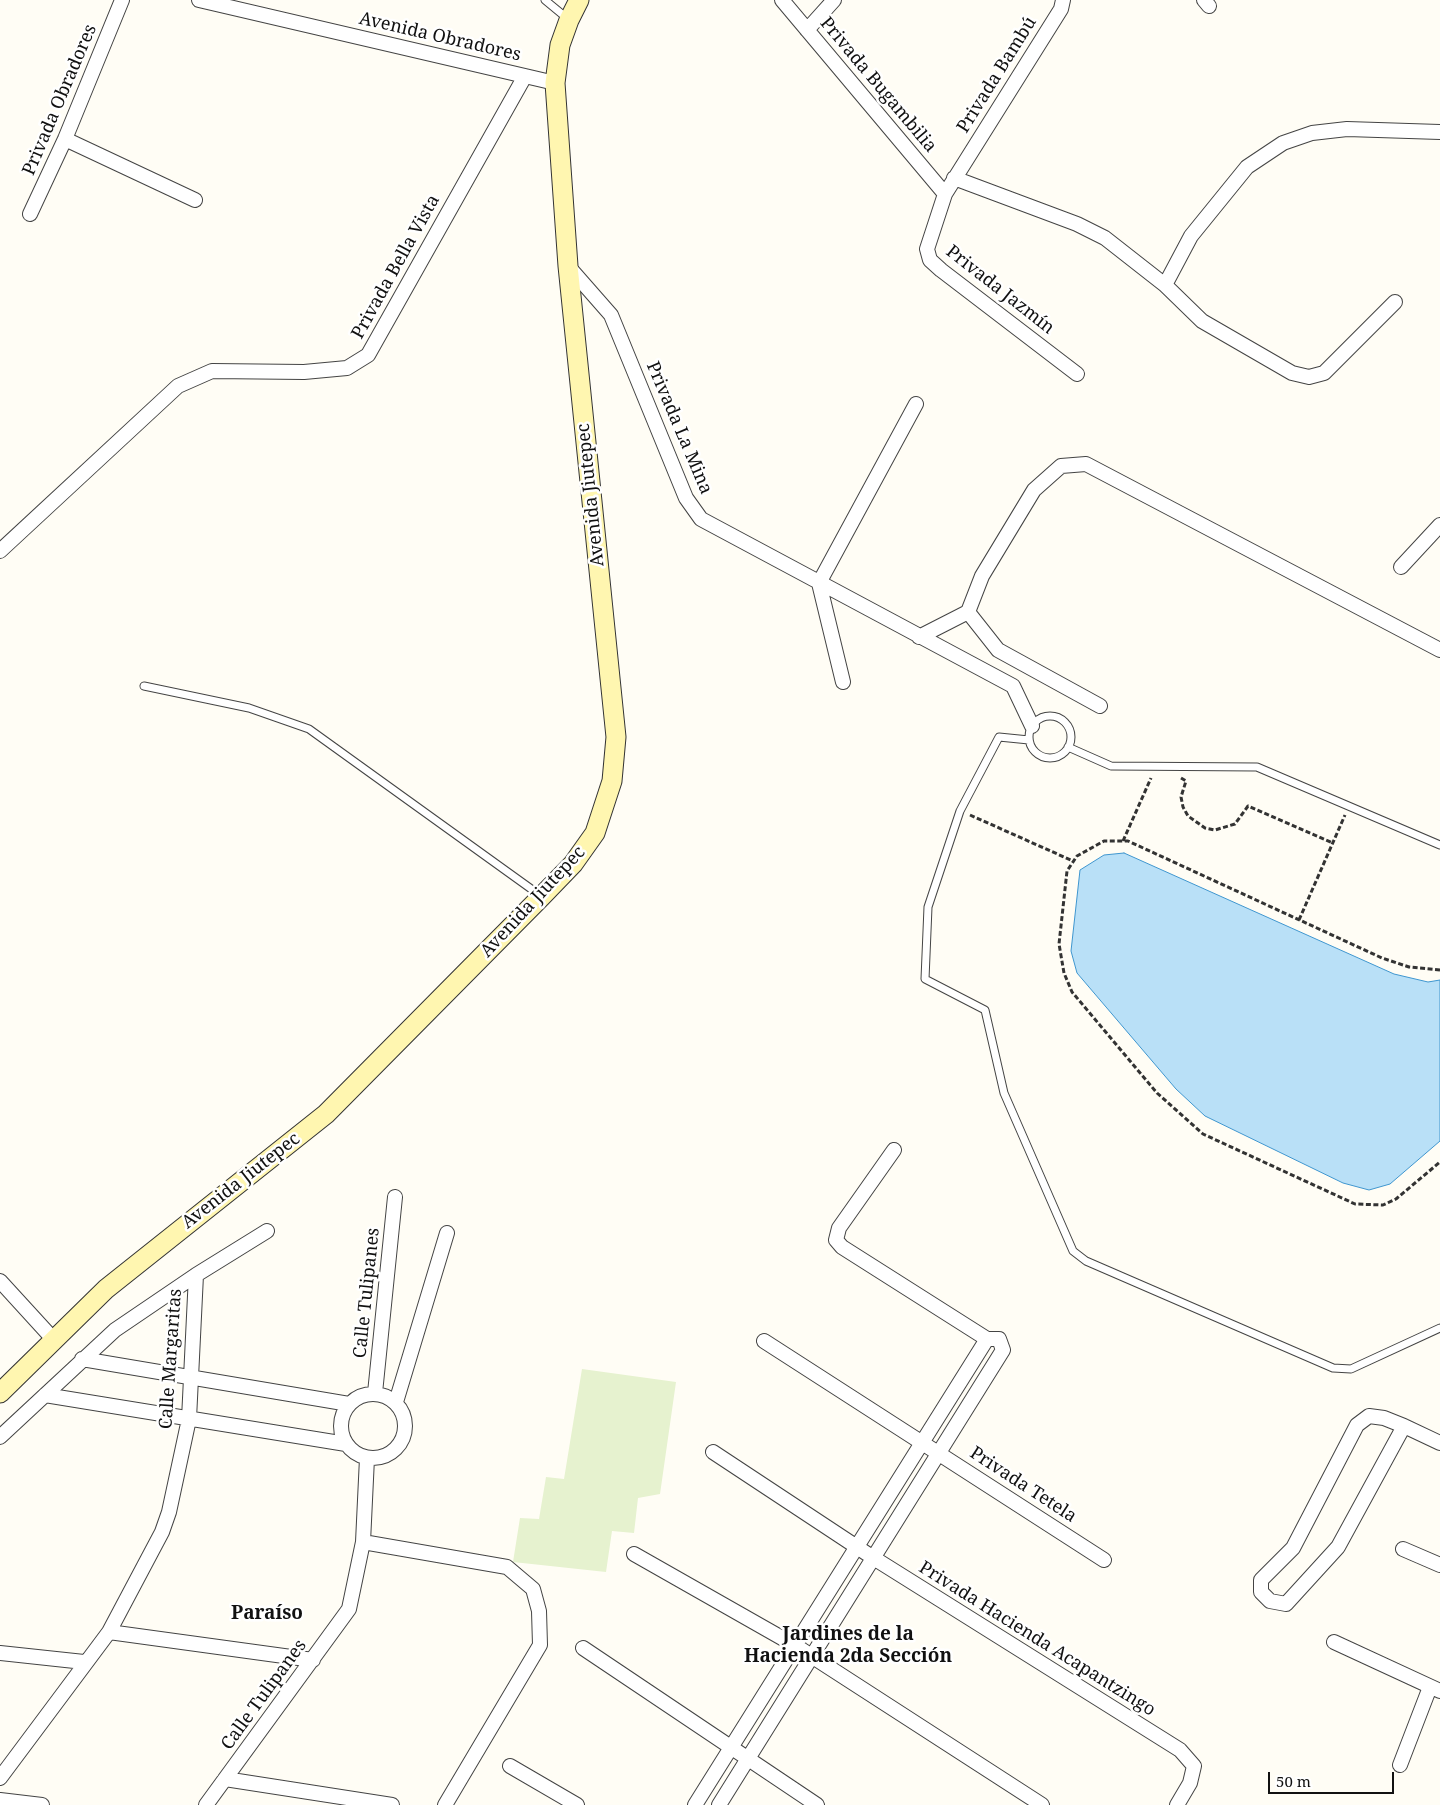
<!DOCTYPE html>
<meta charset="utf-8">
<style>
body{margin:0}
#map{position:relative;width:1440px;height:1805px;overflow:hidden;background:#fffdf5;font-family:"Noto Serif",serif}
canvas{display:block}
.scale{position:absolute;left:1268px;top:1772px;width:126px;height:22px;box-sizing:border-box;border:2px solid #111;border-top:0;padding-left:6px;font-size:15px;line-height:18px;white-space:nowrap;color:#111;-webkit-text-stroke:4px #fff;paint-order:stroke}
</style>
<div id="map">
<canvas width="1440" height="1805"></canvas>
<div class="scale">50 m</div>
</div>
<script>
const c = document.querySelector('canvas').getContext('2d');
c.lineJoin = 'round';
function fillPath(path, color) {
  c.fillStyle = color;
  c.fill(path, 'evenodd');
}
function shape(rows) {
  const path = new Path2D();
  for (const r of rows) {
    if (r.length === 3) {
      path.moveTo(r[0] + r[2], r[1]);
      path.arc(r[0], r[1], r[2], 0, 2 * Math.PI);
      continue;
    }
    path.moveTo(r[0], r[1]);
    for (let i = 2; i < r.length; i += 2) path.lineTo(r[i], r[i + 1]);
  }
  return path;
}
function stroke(path, color, width, dash) {
  c.strokeStyle = color;
  c.lineWidth = width;
  c.lineCap = dash ? 'butt' : 'round';
  c.setLineDash(dash || []);
  c.stroke(path);
}
function label(font, color, halo, rows, align = 'center') {
  c.font = font + ' "Noto Serif",serif';
  c.lineWidth = 5;
  c.setLineDash([]);
  c.textBaseline = 'middle';
  c.strokeStyle = halo;
  c.fillStyle = color;
  for (const [text, x, y, turn = 0] of rows) {
    c.save();
    c.translate(x, y);
    c.rotate((+turn || 0) * Math.PI / 180);
    c.textAlign = isNaN(turn) ? turn : align;
    if (halo) c.strokeText(text, 0, 0);
    c.fillText(text, 0, 0);
    c.restore();
  }
}
fillPath(shape([
 [582,1369,676,1382,660,1494,638,1498,634,1533,612,1531,606,1572,513,1562,520,1518,539,1519,546,1477,564,1479]
]), '#e6f2cf');
const water = shape([
 [1124,853,1394,974,1428,982,1440,980,1440,1141,1390,1184,1369,1190,1343,1183,1205,1116,1176,1089,1077,973,1071,951,1080,870,1104,855,1124,853]
]);
fillPath(water, '#b9e0f7');
stroke(water, '#3f96cf', 1);
const lane = shape([
 [545,0,568,19],
 [144,686,249,708,309,729,541,896],
 [1050,737,21],
 [1029,740,999,737,960,811,928,907,925,979,985,1010,1004,1093,1073,1251,1086,1261,1333,1368,1351,1369,1440,1328],
 [1068,747,1111,766,1257,767,1440,845]
]);
const street = shape([
 [199,0,555,83],
 [782,0,945,194],
 [1063,0,1061,9,945,194,927,249,930,260,941,270,1077,374],
 [1204,0,1209,6],
 [807,30,834,0],
 [65,139,195,200],
 [954,178,1077,224,1105,238,1165,285,1202,321,1292,373,1309,377,1324,373,1395,302],
 [30,214,65,139,122,0],
 [568,266,611,315,686,498,701,519,1013,686,1032,726],
 [1165,285,1191,236,1247,167,1283,143,1312,133,1347,129,1440,132],
 [0,551,178,386,212,371,304,372,347,368,368,355,525,76],
 [1401,567,1440,525],
 [968,612,998,650,1100,706],
 [919,637,968,612,982,576,1034,490,1061,466,1086,464,1440,650],
 [843,682,819,583,916,404],
 [894,1150,839,1228,836,1240,842,1247,987,1339],
 [0,1281,54,1340],
 [764,1341,1104,1560],
 [82,1359,349,1404],
 [375,1393,395,1197],
 [373,1426,32],
 [45,1395,346,1444],
 [396,1402,447,1233],
 [1404,1426,1338,1547,1286,1604,1270,1601,1261,1592,1261,1580,1293,1548,1357,1425,1369,1416,1384,1418,1404,1426,1440,1443],
 [0,1437,115,1330,196,1275,267,1231],
 [713,1452,872,1557,1180,1750,1194,1766,1190,1783,1177,1805],
 [363,1542,507,1567,533,1589,539,1611,540,1645,445,1805],
 [1403,1549,1440,1565],
 [634,1554,796,1646,1042,1805],
 [109,1632,313,1660],
 [1334,1642,1440,1691],
 [583,1648,817,1805],
 [0,1653,84,1662],
 [1400,1765,1430,1687],
 [510,1766,577,1805],
 [0,1778,109,1632,162,1532,169,1512,189,1419,196,1275],
 [225,1779,392,1805],
 [0,1800,42,1805],
 [206,1805,349,1609,363,1542,367,1458],
 [695,1805,987,1339,999,1339,1003,1350,719,1805]
]);
const secondary = shape([
 [0,1393,106,1289,326,1114,541,897,573,864,595,833,612,781,616,737,568,266,555,83,560,45,569,20,579,0]
]);
stroke(lane, '#444', 9);
stroke(street, '#444', 16);
stroke(secondary, '#333', 21);
stroke(shape([
 [1181,778,1186,781,1181,797,1183,807,1188,816,1205,828,1215,830,1235,824,1248,806,1333,843],
 [970,815,1073,861],
 [1123,841,1151,778],
 [1299,920,1345,815],
 [1440,970,1409,967,1382,958,1128,841,1104,841,1077,856,1067,871,1059,944,1064,973,1072,992,1157,1093,1203,1134,1355,1204,1383,1205,1396,1199,1440,1162]
]), '#333', 3, [5, 2.5]);
stroke(lane, '#fff', 7);
stroke(street, '#fff', 14);
stroke(secondary, '#fff6b0', 19);
label('18px', '#111', '#fff', [
 ["Avenida Obradores",440,37,13],
 ["Privada Bambú",997,75,-58],
 ["Privada Bugambilia",878,85,50],
 ["Privada Obradores",60,100,-67],
 ["Privada Bella Vista",396,267,-61],
 ["Privada Jazmín",1000,290,38],
 ["Privada La Mina",679,428,67],
 ["Avenida Jiutepec",591,495,-96],
 ["Avenida Jiutepec",533,902,-47],
 ["Avenida Jiutepec",241,1181,-38],
 ["Calle Tulipanes",367,1293,-84],
 ["Calle Margaritas",171,1359,-86],
 ["Privada Tetela",1023,1485,33],
 ["Privada Hacienda Acapantzingo",1037,1639,32],
 ["Calle Tulipanes",264,1695,-54]
]);
label('bold 19px', '#111', '#fff', [
 ["Paraíso",267,1614],
 ["Jardines de la",848,1635],
 ["Hacienda 2da Sección",848,1657]
]);
</script>
